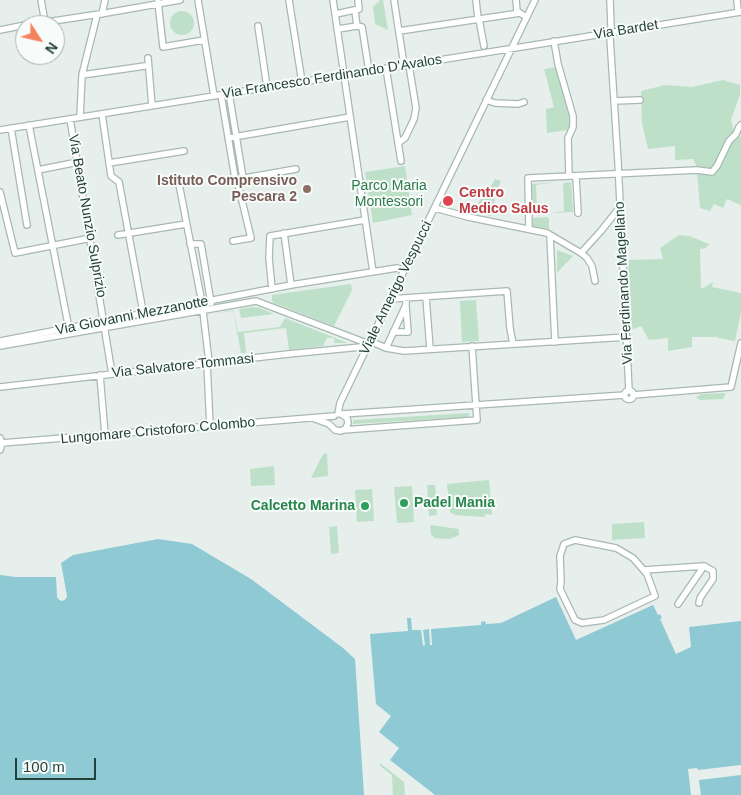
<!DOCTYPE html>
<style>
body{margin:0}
#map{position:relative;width:741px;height:795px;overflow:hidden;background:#e6efeb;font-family:Helvetica,sans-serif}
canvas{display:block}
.north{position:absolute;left:15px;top:15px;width:50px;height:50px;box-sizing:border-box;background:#f7fbf9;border:1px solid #a3b1ad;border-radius:50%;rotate:125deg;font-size:14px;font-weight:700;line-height:20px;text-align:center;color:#24423a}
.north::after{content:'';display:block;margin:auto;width:18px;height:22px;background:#f4845f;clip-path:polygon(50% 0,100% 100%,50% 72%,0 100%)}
.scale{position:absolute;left:15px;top:758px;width:81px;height:22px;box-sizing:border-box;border:2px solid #24423a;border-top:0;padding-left:6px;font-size:15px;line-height:18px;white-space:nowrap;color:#24423a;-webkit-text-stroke:4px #f7fbf9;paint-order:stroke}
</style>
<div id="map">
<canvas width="741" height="795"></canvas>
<div class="north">N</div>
<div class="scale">100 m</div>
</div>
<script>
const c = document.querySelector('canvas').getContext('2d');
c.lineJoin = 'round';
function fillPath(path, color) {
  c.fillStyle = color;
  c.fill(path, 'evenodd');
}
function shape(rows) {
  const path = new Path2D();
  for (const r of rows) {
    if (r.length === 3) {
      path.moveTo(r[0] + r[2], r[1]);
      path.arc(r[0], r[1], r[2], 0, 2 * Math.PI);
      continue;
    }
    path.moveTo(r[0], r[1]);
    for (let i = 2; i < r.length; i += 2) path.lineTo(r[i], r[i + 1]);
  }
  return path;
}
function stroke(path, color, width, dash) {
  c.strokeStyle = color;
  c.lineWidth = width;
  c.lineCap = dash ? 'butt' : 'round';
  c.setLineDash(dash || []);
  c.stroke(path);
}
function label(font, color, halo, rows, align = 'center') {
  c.font = font + ' Helvetica,sans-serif';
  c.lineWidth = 4;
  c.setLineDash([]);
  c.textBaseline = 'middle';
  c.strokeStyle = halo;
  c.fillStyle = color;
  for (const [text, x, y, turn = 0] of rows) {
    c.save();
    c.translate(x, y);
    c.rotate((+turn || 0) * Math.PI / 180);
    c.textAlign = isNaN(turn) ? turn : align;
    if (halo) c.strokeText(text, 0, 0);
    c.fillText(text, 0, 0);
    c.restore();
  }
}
fillPath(shape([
 [380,0,383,0,388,30,375,24,373,7],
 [182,23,12],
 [557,67,571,117,571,124,568,130,547,133,546,109,554,107,544,69],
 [723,80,740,85,740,95,731,120,734,132,724,143,715,165,709,170,697,167,693,159,675,160,675,146,648,149,642,123,641,91,665,85,692,87],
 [738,136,741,137,741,205,727,199,723,208,714,204,710,211,700,208,697,172,714,174,734,139],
 [405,166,412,215,373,223,365,172],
 [495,179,501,181,497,190,491,216,474,212,486,188,490,188],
 [556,182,536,185,537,212,547,213,533,214,532,184],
 [571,182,573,212,551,213,564,211,563,183],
 [547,217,549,219,549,229,533,226,533,218],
 [679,235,689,236,709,244,706,248,700,249,701,289,713,282,712,287,741,293,741,312,735,341,718,338,717,337,692,337,692,347,668,351,668,338,649,340,641,326,631,330,628,260,663,259,660,248],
 [557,250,573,256,557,273],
 [351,284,352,290,334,326,274,303,272,301,272,295],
 [476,300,479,341,462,342,460,301],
 [252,307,260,308,274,314,241,318,239,309],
 [233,310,238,332,280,327,285,318,348,343,334,343,334,338,327,338,323,346,289,350,286,328,244,333,246,353,241,353,233,311,217,313],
 [726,393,723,399,700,400,696,397,702,394],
 [469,413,469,417,353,424,353,421,355,420],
 [327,453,328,476,311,478,323,454],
 [274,466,275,485,251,486,250,469],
 [489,480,492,515,485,514,485,517,455,515,450,512,447,484],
 [435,485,437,515,429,516,427,485],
 [412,486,414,522,397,523,394,487],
 [372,489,374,521,357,522,355,490],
 [644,522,645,538,612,540,612,524],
 [430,525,459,529,459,535,450,539,434,538,431,534],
 [337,526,339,553,331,554,329,527],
 [380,763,404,782,405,795,393,795,392,775,380,766]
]), '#bfe0c8');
fillPath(shape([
 [158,539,192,544,251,579,343,648,355,659,364,795,0,795,0,575,16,577,56,577,57,597,59,600,62,601,66,599,67,596,61,563,73,555],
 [556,597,576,640,653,605,658,615,660,614,662,618,660,619,676,654,691,647,689,627,741,621,741,765,698,770,697,768,688,769,691,795,435,795,390,760,399,748,379,732,391,716,376,704,370,634,408,631,407,618,411,618,412,630,421,630,423,646,425,645,423,630,429,629,430,645,432,645,431,629,481,625,481,622,485,621,486,624,501,623],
 [741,775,741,795,701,795,699,780]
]), '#8ec9d4');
const minor = shape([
 [41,0,45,22],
 [198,0,214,96],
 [289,0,302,82],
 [333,0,373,272],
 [394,0,404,65],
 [476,0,478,19],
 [516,0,517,11,523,15],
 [610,0,611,26,610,38,618,162,629,391],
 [737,0,738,12],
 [158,2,163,47,204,40],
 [355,11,357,26],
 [102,14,105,0],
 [336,14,359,9,358,0],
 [479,19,484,46],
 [27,25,106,13,180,0],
 [258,26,267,87],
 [338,29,357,26,362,27,369,71],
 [0,30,25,25],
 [399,31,520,13],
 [554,41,558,64,573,116,573,127,568,138,569,176],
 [148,58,152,106],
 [386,68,401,161],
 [82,75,145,66],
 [229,93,243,178],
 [221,95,235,178,237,180,251,238,233,241],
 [486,100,495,103,518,104,524,102],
 [614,101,640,100],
 [102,114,111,176,119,182,144,317],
 [80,117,82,75,97,15],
 [70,119,112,374],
 [29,125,69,329],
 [11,128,27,225],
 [0,130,741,12],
 [228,138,350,117],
 [398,143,405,138,414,119,416,108,409,65],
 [109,163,184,151],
 [38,170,78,162],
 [576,177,578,213],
 [239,179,296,169],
 [179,184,202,303,209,362],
 [0,192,15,253,91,238],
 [435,208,468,217,547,233,581,253,601,231,620,207],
 [529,229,528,178,697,170,712,172,717,166,729,141,736,134,739,127,741,125],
 [284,233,291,285],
 [118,235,186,224],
 [550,236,555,342],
 [190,244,201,244,211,303],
 [581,253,587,258,592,266,595,281],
 [272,289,269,258,270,236,365,220],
 [426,297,430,349],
 [390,299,507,291,510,328,513,344],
 [393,332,408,332,406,307],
 [0,341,291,285,397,268,404,270],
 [370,341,386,348,404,351,627,337],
 [0,346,256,301,369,344],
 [386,348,406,305,406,299],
 [207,363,210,427],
 [100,375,105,435],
 [0,387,288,354,361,347,366,349],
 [629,395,4.5],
 [633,395,731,387,741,343],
 [338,414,340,403,535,0],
 [342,414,625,395],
 [315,419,329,424,335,430,341,431,346,428,348,423,347,418,341,414],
 [343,430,477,420,472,346],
 [0,438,2,443,0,450],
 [2,443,334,416],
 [575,540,616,548,633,558,647,574,655,596,604,620,582,623,575,620,560,589,561,582,560,556,564,544,575,540],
 [644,570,704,566,678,604],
 [699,603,700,598,713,579,713,571,704,566]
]);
stroke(minor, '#a8b8b2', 8);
stroke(minor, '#fff', 5.5);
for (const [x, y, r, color] of [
 [307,189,5,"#8d6e63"],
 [448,201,6,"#e0444e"],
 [404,503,5,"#2e9e5b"],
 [365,506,5,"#2e9e5b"]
]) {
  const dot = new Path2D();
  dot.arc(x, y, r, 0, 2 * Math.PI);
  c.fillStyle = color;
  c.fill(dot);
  stroke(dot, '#f7fbf9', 2);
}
label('14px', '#24423a', '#f7fbf9', [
 ["Via Bardet",626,30,-9],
 ["Via Francesco Ferdinando D'Avalos",332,77,-9],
 ["Via Beato Nunzio Sulprizio",87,216,80],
 ["Via Ferdinando Magellano",624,283,-93],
 ["Viale Amerigo Vespucci",396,288,-64],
 ["Via Giovanni Mezzanotte",132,316,-11],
 ["Via Salvatore Tommasi",183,366,-6],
 ["Lungomare Cristoforo Colombo",158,431,-5]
]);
label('bold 14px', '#785e54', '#f7fbf9', [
 ["Istituto Comprensivo",297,181],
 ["Pescara 2",297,197]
], 'right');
label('14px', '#2d7a4b', '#f7fbf9', [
 ["Parco Maria",389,186],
 ["Montessori",389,202]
]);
label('bold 14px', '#be3a42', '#f7fbf9', [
 ["Centro",459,193],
 ["Medico Salus",459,209]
], 'left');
label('bold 14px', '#27864d', '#f7fbf9', [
 ["Padel Mania",414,503],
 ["Calcetto Marina",355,506,"right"]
], 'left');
</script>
